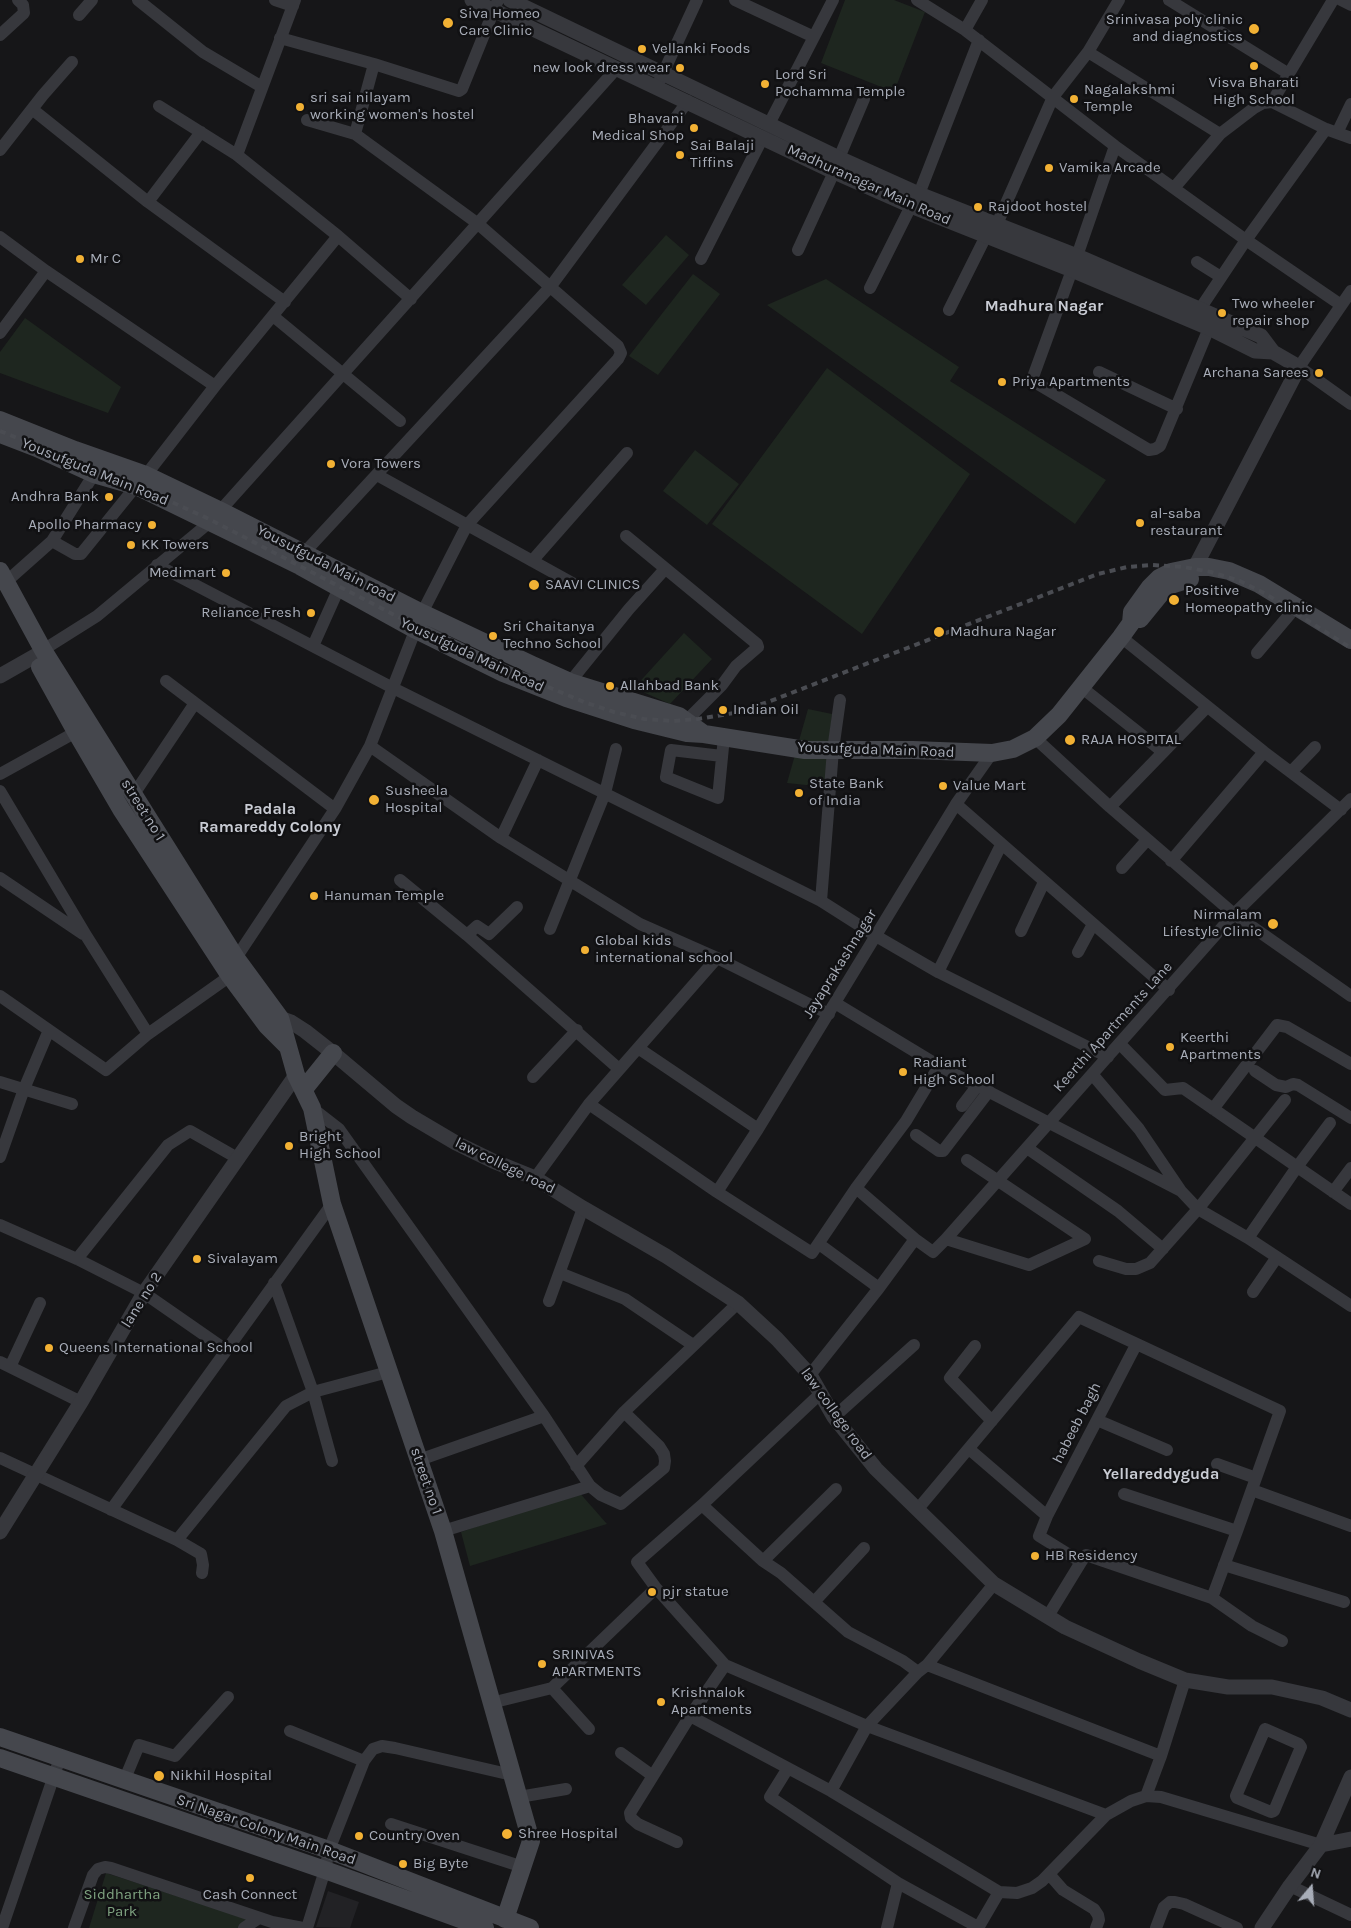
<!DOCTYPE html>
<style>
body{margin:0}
#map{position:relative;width:1351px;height:1928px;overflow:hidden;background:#161618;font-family:Karla,sans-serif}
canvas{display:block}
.north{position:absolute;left:1286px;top:1863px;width:50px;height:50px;-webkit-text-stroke:4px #111113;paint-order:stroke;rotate:18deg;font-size:14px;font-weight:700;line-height:20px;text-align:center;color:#a8adb8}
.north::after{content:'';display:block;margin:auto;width:18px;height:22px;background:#a8adb8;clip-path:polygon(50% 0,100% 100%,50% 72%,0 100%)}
</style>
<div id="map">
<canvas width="1351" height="1928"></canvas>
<div class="north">N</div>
</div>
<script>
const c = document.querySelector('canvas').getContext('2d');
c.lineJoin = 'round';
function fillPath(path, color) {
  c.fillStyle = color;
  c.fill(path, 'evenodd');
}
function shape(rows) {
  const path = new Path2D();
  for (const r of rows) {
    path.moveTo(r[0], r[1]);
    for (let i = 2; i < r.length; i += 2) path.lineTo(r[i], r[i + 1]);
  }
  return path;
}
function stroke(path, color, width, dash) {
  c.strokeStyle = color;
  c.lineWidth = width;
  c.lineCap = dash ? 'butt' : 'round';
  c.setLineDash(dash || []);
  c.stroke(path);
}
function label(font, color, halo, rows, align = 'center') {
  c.font = font + ' Karla,sans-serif';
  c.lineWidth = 5;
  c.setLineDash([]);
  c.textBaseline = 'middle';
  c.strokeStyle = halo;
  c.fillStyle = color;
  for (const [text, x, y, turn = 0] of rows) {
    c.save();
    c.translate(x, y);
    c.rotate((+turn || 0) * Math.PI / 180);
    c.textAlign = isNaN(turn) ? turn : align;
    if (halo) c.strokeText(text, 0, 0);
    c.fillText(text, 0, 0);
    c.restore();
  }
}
fillPath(shape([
 [328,1891,359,1902,350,1928,316,1927]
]), '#222225');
fillPath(shape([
 [845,0,894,0,925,12,894,92,821,63],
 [666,235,689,255,646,305,622,285],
 [693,274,720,294,658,375,629,356],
 [826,279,959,367,950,381,1106,480,1075,524,767,305],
 [25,318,121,387,108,413,0,373,0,352],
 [827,368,970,474,862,634,712,524],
 [695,450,739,484,707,525,663,491],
 [684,633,712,659,670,704,634,688],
 [808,709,832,714,825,787,787,783],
 [578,1491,607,1524,470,1566,461,1532],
 [106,1873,251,1920,238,1928,89,1928]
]), '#1e261f');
stroke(shape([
 [138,0,203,52,262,87],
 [275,0,293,6],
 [735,0,814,37],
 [917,0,965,30,1115,146,1246,240,1341,305],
 [1119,0,1088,52,1220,134,1174,188],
 [1169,0,1289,74],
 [1333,0,1272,102,1326,129,1351,138],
 [1341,0,1351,5],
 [79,15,92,0],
 [965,30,982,0],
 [0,35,24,13,23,5,18,0],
 [280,38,374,64,459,91,462,89,498,0],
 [659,82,697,0],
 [159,106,237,155,338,236,411,299],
 [32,109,148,202,285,302],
 [307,120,355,134,477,223,618,346,621,353,618,359,467,525,422,613,370,746,501,838,640,924,717,958,829,1014],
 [769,124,833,0],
 [1337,133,1351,104],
 [355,134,374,64],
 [1220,134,1254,108,1263,103,1272,102],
 [0,150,43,95,72,62],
 [237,155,295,0],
 [839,158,864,99],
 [919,194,979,40],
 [148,202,201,132],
 [997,224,1053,97,1088,52],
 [0,237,46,271,215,386],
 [798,250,834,172],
 [1077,256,1115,146],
 [701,259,763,137],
 [1197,262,1221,277],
 [1072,270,1033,377,1033,381,1149,450,1155,449,1160,446,1209,328],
 [870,288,911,206],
 [1351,291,1299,367,1351,404],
 [1200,309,1246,240,1326,129],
 [949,310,986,236],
 [273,316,400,421],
 [0,333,46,271],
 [1099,372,1177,409],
 [146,475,215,386,338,236],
 [377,475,574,584],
 [626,536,757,644,758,647,736,666,722,685,687,720],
 [52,541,75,554,81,554,136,486],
 [304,553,551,286,688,101],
 [532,561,627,453],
 [157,565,393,688,821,901,876,936,938,972,1108,1057],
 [7,581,52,541,94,474],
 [1121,637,1264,752,1341,810],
 [313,646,339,588],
 [43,650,97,616,210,522,617,68],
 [1257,653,1290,614],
 [166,681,335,809],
 [570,682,629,609,665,569],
 [1081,687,1163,752],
 [1035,738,1110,807,1234,914,1351,996],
 [722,756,671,750,666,777,718,798,724,737],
 [1291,772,1315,747],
 [0,774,76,732],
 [0,791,87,937,148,1034],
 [134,794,195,703],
 [956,804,1169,990],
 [1110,807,1207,707],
 [501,838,538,760],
 [1171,861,1264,752],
 [1122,868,1147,840],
 [0,878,83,934],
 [400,880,467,935,619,1069],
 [821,901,833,750,840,700],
 [550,929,605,793,616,749],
 [1021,931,1044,882],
 [467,935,477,926,489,934,517,907],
 [1078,952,1093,924],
 [231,962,236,958,335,809,370,746],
 [938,972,1001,845],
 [0,996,106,1070,148,1034,230,976],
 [835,1003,939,1066,1181,1191],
 [1120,1044,1165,1090,1183,1088,1351,1204],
 [638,1048,758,1129],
 [1255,1071,1276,1085,1286,1087,1293,1084,1298,1085,1351,1118],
 [1092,1074,1139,1129,1181,1191,1198,1209,1248,1238,1351,1306],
 [533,1077,577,1030],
 [0,1082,72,1104],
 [589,1104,717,1192,812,1253,856,1188,906,1121,939,1066],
 [962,1106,978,1085],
 [312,1108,339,1129,544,1416,590,1486,601,1495,621,1504,664,1468,665,1461,664,1454,659,1446,624,1412],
 [1213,1109,1277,1025,1287,1027,1351,1064],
 [916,1135,939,1151,943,1151,989,1091],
 [1027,1148,1118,1211,1163,1249],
 [0,1157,24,1089,49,1030],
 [967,1160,1085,1239],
 [535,1178,589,1104,717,958],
 [856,1188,915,1239,933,1252,946,1239,1029,1265,1085,1239],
 [717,1192,758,1129,956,804,992,753],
 [1333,1192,1351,1168],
 [0,1225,77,1259,144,1293,226,1350],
 [1248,1238,1297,1167,1330,1123],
 [946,1239,1234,914,1351,799],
 [819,1244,879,1288],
 [77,1259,168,1145,190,1131,239,1159],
 [1099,1261,1126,1269,1136,1269,1150,1263,1198,1209,1285,1100],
 [560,1273,625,1299,693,1345],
 [274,1283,313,1392,332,1461],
 [1253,1292,1277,1257],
 [549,1301,583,1208],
 [975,1346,950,1378,992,1421],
 [0,1362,81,1402],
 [10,1367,40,1303],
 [810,1375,879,1288,915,1239],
 [821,1393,702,1505,637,1562,656,1588,725,1665,867,1726,1106,1815],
 [834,1417,914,1345],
 [1097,1420,1167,1450],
 [969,1449,1047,1516,1039,1536,1081,1562,1086,1555,1212,1598,1252,1626,1282,1641],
 [0,1458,177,1540,201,1554,203,1565,202,1573],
 [419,1460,544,1416],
 [1217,1464,1256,1478],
 [576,1466,624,1412,738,1303],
 [1252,1490,1351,1526],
 [1124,1494,1237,1531],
 [702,1505,763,1561,781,1573,848,1632,903,1661,918,1672],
 [111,1510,332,1204],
 [917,1510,1079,1317,1280,1411,1237,1531,1212,1598],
 [1047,1516,1136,1345],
 [443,1531,590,1486],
 [177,1540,286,1406,313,1392,388,1372],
 [763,1561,836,1489],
 [1224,1565,1344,1602],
 [814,1602,864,1548],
 [1048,1616,1081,1562],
 [927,1665,1161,1756],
 [552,1688,589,1729],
 [491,1703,552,1688,656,1588],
 [690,1716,831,1791,999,1892],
 [1265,1729,1299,1744,1301,1747,1274,1811,1271,1812,1237,1798,1236,1796,1265,1729],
 [290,1731,364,1761],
 [621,1753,653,1776],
 [788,1768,770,1797,898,1883,978,1927],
 [124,1781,139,1745,175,1756,228,1697],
 [831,1791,867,1726,918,1672,927,1665,994,1584],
 [1146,1796,1161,1797,1321,1845],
 [519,1797,566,1789],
 [391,1824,523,1867],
 [677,1842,638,1824,631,1818,630,1813,690,1716,725,1665],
 [1049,1874,1063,1890,1094,1909,1098,1915,1099,1920,1096,1928],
 [1290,1886,1351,1915],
 [2,1928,60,1758],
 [74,1928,93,1875,98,1869,105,1867,111,1868,272,1922,303,1928],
 [244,1928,259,1918],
 [307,1928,325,1870,329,1850,364,1761,373,1749,382,1746,395,1748,512,1775],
 [887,1928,898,1883],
 [978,1928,999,1892,1017,1893,1032,1888,1042,1881,1106,1815,1131,1801,1146,1796,1161,1756,1185,1680],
 [1156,1928,1164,1907,1170,1902,1175,1902,1184,1904,1237,1928]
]), '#37383d', 12);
stroke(shape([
 [472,0,834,172,911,206,1072,270,1209,328,1255,351,1273,352],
 [510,0,839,158,919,194,1077,256,1261,336,1273,352,1299,367,1195,567],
 [0,676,35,656],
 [273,1022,280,1018,291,1022,305,1031,333,1053,396,1106,412,1117,456,1143,493,1161,535,1178,583,1208,666,1256,738,1303,777,1339,810,1375,834,1417,876,1469,994,1584,1065,1627,1139,1661,1185,1680,1228,1687,1272,1687,1322,1698,1351,1710],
 [0,1532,81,1402,144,1293,296,1075],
 [1321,1845,1351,1839],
 [1262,1928,1290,1886,1321,1845,1351,1777]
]), '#37383d', 15);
stroke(shape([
 [0,420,75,450,146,475,219,510,422,613,532,665,570,682,679,716,704,734],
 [0,434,37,448,94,474,136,486,300,566,416,630,503,673,566,698,634,720,687,733,704,734,805,750,913,750,992,753,1013,749,1035,738,1059,715,1121,637,1131,623,1132,612,1150,587,1159,578,1171,572,1195,567,1209,567,1229,571,1259,584,1351,640],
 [0,571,43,650,236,958,280,1018,296,1075,312,1108,332,1204,443,1531,531,1841,505,1919],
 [1140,619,1162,592,1171,585,1190,579],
 [40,667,76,732,121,809,230,976,267,1026,287,1046],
 [304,1089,333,1053],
 [0,1737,329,1850,530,1928],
 [0,1758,325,1870,485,1928]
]), '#45474d', 18);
stroke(shape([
 [0,431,121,479,209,519,435,636,520,675,584,702,614,712,644,719,674,721,698,719,734,713,768,702,1098,574,1127,567,1152,565,1184,567,1211,572,1240,581,1266,594,1351,648]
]), '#4a4c52', 4, [6, 5]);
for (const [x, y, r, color] of [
 [448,23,6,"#f2b134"],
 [1254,29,6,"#f2b134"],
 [642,49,5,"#f2b134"],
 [1254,66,5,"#f2b134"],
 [680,68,5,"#f2b134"],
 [765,84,5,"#f2b134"],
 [1074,99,5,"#f2b134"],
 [300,107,5,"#f2b134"],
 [694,128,5,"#f2b134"],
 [680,155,5,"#f2b134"],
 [1049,168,5,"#f2b134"],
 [978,207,5,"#f2b134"],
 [80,259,5,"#f2b134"],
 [1222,313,5,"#f2b134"],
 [1319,373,5,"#f2b134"],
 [1002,382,5,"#f2b134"],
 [331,464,5,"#f2b134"],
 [109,497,5,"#f2b134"],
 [1140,523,5,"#f2b134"],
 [152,525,5,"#f2b134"],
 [131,545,5,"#f2b134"],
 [226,573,5,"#f2b134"],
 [534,585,6,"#f2b134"],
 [1174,600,6,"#f2b134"],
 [311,613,5,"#f2b134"],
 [939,632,6,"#f2b134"],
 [493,636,5,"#f2b134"],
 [610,686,5,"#f2b134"],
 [723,710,5,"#f2b134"],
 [1070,740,6,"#f2b134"],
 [943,786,5,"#f2b134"],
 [799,793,5,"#f2b134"],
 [374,800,6,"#f2b134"],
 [314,896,5,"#f2b134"],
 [1273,924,6,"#f2b134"],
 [585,950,5,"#f2b134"],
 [1170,1047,5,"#f2b134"],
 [903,1072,5,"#f2b134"],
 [289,1146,5,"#f2b134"],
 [197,1259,5,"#f2b134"],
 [49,1348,5,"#f2b134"],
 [1035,1556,5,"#f2b134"],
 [652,1592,5,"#f2b134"],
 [542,1664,5,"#f2b134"],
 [661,1702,5,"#f2b134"],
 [159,1776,6,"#f2b134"],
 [507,1834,6,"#f2b134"],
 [359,1836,5,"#f2b134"],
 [403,1864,5,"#f2b134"],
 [250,1878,5,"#f2b134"]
]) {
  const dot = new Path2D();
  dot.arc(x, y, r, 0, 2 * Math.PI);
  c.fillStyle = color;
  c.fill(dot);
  stroke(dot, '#111113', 2);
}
label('15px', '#a8adb8', '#111113', [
 ["Siva Homeo",459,14],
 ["Care Clinic",459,31],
 ["Srinivasa poly clinic",1243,20,"right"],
 ["and diagnostics",1243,37,"right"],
 ["Vellanki Foods",652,49],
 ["new look dress wear",670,68,"right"],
 ["Lord Sri",775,75],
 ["Pochamma Temple",775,92],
 ["Visva Bharati",1254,83,"center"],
 ["High School",1254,100,"center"],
 ["Nagalakshmi",1084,90],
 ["Temple",1084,107],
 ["sri sai nilayam",310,98],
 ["working women's hostel",310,115],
 ["Bhavani",684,119,"right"],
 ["Medical Shop",684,136,"right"],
 ["Sai Balaji",690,146],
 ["Tiffins",690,163],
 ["Vamika Arcade",1059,168],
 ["Rajdoot hostel",988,207],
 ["Mr C",90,259],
 ["Two wheeler",1232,304],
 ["repair shop",1232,321],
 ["Archana Sarees",1309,373,"right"],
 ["Priya Apartments",1012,382],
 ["Vora Towers",341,464],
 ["Andhra Bank",99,497,"right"],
 ["al-saba",1150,514],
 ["restaurant",1150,531],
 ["Apollo Pharmacy",142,525,"right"],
 ["KK Towers",141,545],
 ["Medimart",216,573,"right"],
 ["SAAVI CLINICS",545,585],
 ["Positive",1185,591],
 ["Homeopathy clinic",1185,608],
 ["Reliance Fresh",301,613,"right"],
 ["Sri Chaitanya",503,627],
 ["Techno School",503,644],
 ["Madhura Nagar",950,632],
 ["Allahbad Bank",620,686],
 ["Indian Oil",733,710],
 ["RAJA HOSPITAL",1081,740],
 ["State Bank",809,784],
 ["of India",809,801],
 ["Value Mart",953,786],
 ["Susheela",385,791],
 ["Hospital",385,808],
 ["Hanuman Temple",324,896],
 ["Nirmalam",1262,915,"right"],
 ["Lifestyle Clinic",1262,932,"right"],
 ["Global kids",595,941],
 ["international school",595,958],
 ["Keerthi",1180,1038],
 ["Apartments",1180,1055],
 ["Radiant",913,1063],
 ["High School",913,1080],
 ["Bright",299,1137],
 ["High School",299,1154],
 ["Sivalayam",207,1259],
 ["Queens International School",59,1348],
 ["HB Residency",1045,1556],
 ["pjr statue",662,1592],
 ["SRINIVAS",552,1655],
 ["APARTMENTS",552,1672],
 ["Krishnalok",671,1693],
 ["Apartments",671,1710],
 ["Nikhil Hospital",170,1776],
 ["Shree Hospital",518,1834],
 ["Country Oven",369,1836],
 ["Big Byte",413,1864],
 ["Cash Connect",250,1895,"center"]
], 'left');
label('15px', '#a8adb8', '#111113', [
 ["Madhuranagar Main Road",869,185,24],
 ["Yousufguda Main Road",95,472,22],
 ["Yousufguda Main road",326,564,27],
 ["Yousufguda Main Road",472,655,25],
 ["Yousufguda Main Road",876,750,2],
 ["street no 1",143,810,58],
 ["Jayaprakashnagar",840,964,-58],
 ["Keerthi Apartments Lane",1113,1027,-48],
 ["law college road",505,1166,26],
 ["lane no 2",142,1300,-58],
 ["law college road",836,1414,54],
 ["habeeb bagh",1077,1423,-63],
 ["street no 1",426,1481,71],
 ["Sri Nagar Colony Main Road",266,1830,19]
]);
label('15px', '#7fa381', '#111113', [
 ["Siddhartha",122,1895],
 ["Park",122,1912]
]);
label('bold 16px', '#c9ccd4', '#111113', [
 ["Madhura Nagar",1044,306],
 ["Padala",270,809],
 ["Ramareddy Colony",270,827],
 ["Yellareddyguda",1161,1474]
]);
</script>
